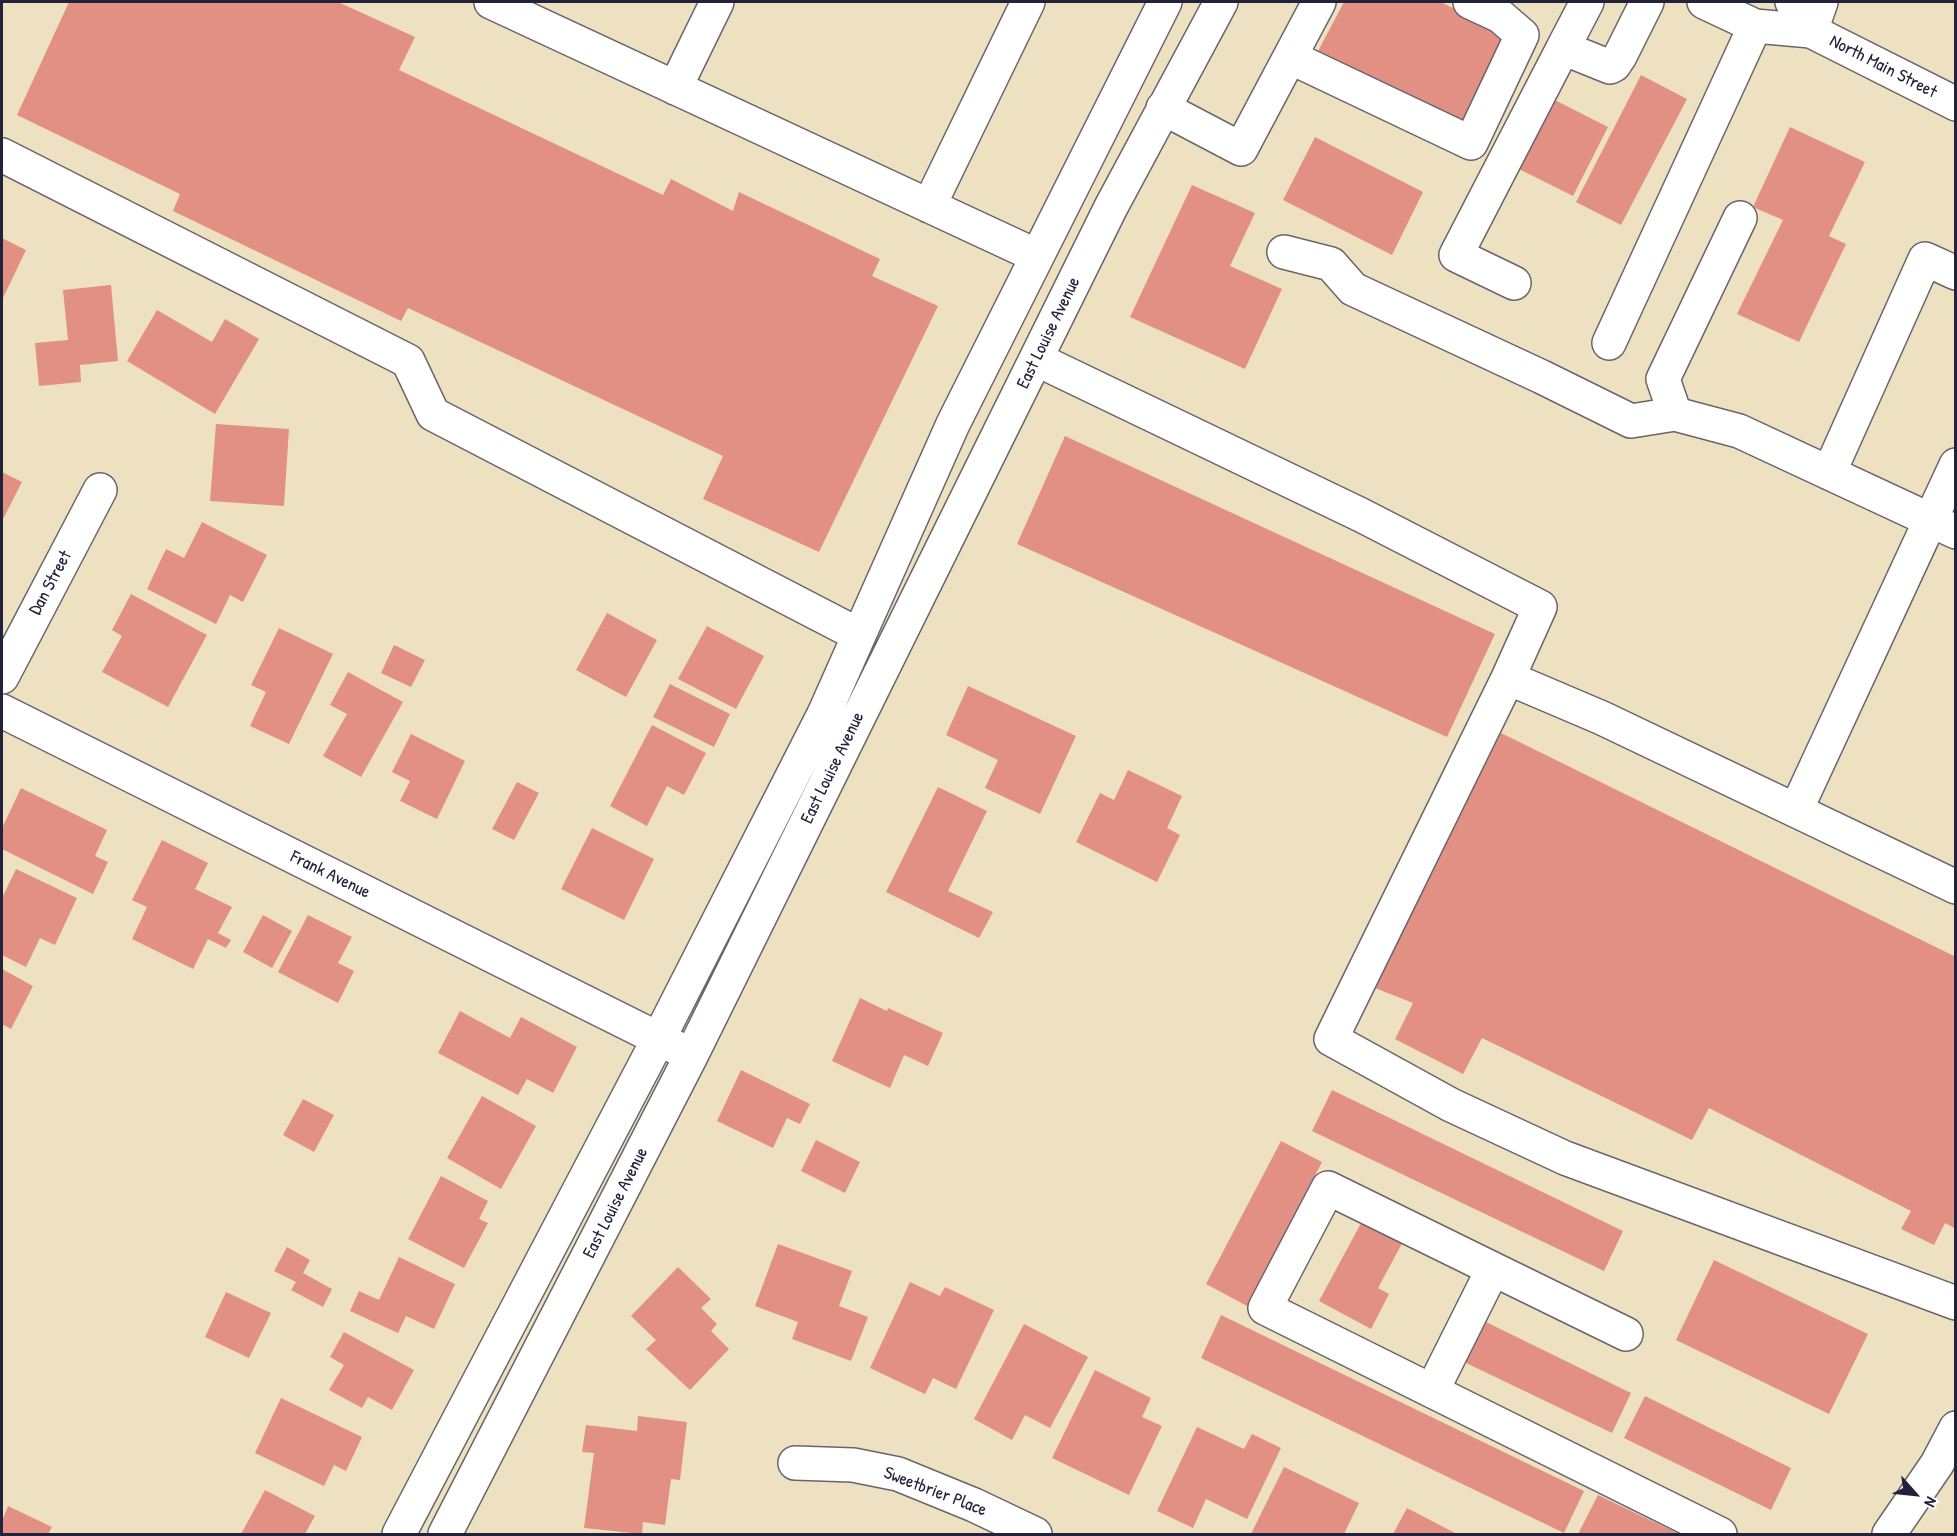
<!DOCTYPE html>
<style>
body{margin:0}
#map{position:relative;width:1957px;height:1536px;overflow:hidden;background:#eee1c1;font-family:"Patrick Hand",sans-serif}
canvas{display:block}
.frame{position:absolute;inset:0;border:3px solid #22223b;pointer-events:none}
.north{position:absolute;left:1885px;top:1464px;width:60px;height:60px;-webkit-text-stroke:4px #fff;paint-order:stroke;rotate:117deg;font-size:16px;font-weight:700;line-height:24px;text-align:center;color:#22223b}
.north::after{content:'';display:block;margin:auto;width:21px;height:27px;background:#22223b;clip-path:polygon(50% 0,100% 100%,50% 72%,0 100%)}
</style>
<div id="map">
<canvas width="1957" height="1536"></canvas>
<div class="frame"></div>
<div class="north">N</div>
</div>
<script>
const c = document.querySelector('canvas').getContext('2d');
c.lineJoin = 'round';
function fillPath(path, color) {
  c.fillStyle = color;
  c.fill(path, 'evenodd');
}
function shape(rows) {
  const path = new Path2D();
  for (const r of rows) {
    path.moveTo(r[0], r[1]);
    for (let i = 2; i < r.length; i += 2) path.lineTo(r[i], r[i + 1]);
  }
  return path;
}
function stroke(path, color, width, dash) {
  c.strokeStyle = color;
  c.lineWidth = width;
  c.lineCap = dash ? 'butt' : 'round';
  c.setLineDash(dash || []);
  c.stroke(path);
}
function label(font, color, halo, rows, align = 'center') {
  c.font = font + ' "Patrick Hand",sans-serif';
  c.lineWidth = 4.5;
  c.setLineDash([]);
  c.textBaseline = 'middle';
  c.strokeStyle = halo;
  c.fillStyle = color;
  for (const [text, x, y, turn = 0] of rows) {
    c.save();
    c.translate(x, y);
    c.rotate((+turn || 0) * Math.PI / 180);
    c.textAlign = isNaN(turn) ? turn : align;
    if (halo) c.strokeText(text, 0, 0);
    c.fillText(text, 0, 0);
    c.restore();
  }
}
fillPath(shape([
 [69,2,338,2,415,37,399,70,663,195,671,179,733,211,739,192,880,259,872,276,938,306,819,552,703,499,723,456,408,308,401,321,173,211,180,194,17,115],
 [1344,2,1441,2,1513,38,1467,129,1317,53],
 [1641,75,1687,99,1621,225,1576,202],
 [1545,95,1608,127,1573,196,1511,165],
 [1790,127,1865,162,1829,236,1846,244,1799,342,1737,314,1783,220,1753,207],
 [1315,137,1423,192,1392,255,1283,200],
 [1192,185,1255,213,1230,266,1282,289,1245,369,1130,317],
 [2,238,26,250,2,300],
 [111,285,118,361,80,365,81,382,39,386,35,343,68,340,63,290],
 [157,310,212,342,225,319,259,339,215,414,127,361],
 [216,424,289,429,284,506,210,501],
 [1065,436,1495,634,1447,737,1017,544],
 [2,472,22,482,2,521],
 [202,522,267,555,243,602,230,595,216,624,147,589,166,549,184,558],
 [131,594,207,635,168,707,102,672,122,636,112,630],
 [607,613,657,640,626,697,576,670],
 [707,626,764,656,736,709,678,679],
 [279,628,333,654,289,744,250,726,266,692,251,685],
 [394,645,425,660,411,687,381,673],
 [348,672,403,702,361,777,323,756,347,714,330,705],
 [670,684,730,714,714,747,653,717],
 [968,686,1076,736,1040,814,985,788,998,760,946,735],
 [652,725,706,753,684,795,667,786,647,826,610,806],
 [1501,733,1956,957,1956,1229,1945,1223,1934,1245,1901,1229,1911,1211,1709,1108,1692,1140,1482,1038,1463,1074,1395,1039,1413,1003,1375,988],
 [411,734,465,761,437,819,400,801,410,781,392,772],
 [1128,770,1182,796,1167,828,1180,835,1157,882,1076,842,1100,793,1114,800],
 [517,782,539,793,514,840,492,829],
 [938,787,987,811,948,891,993,912,979,938,886,892],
 [21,788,107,830,95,856,108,862,93,894,2,849,2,828],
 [592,828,654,859,624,920,561,889],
 [162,840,208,863,195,889,232,907,218,933,231,940,226,948,208,939,193,969,132,939,147,907,132,900],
 [16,869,77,898,55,945,40,938,26,967,2,955,2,898],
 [263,915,292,931,272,968,243,952],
 [308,915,352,937,338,963,354,971,338,1003,278,972],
 [2,969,33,986,11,1029,2,1024],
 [860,998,887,1011,888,1008,943,1033,928,1066,904,1055,890,1088,832,1061],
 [460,1011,510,1038,521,1017,577,1047,553,1093,527,1079,518,1095,438,1053],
 [741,1070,810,1104,800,1124,787,1118,773,1148,717,1121],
 [1332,1090,1623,1231,1604,1271,1312,1131],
 [482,1096,536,1126,501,1189,447,1158],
 [303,1099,334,1115,314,1152,283,1135],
 [816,1140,860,1162,845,1193,801,1171],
 [1281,1141,1322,1162,1247,1306,1206,1284],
 [441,1176,488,1201,479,1219,488,1223,464,1268,408,1239],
 [1366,1214,1406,1236,1378,1288,1389,1294,1371,1329,1319,1301],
 [778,1244,852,1271,839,1306,868,1317,851,1361,792,1339,798,1322,755,1306],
 [287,1247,310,1260,303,1273,332,1289,323,1307,291,1290,296,1282,274,1271],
 [399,1257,455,1284,434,1329,406,1316,398,1333,350,1311,359,1291,379,1300],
 [1714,1260,1868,1334,1829,1414,1676,1340],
 [678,1267,711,1299,701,1308,717,1324,711,1331,729,1349,690,1390,646,1349,656,1340,631,1316],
 [910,1282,940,1296,945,1287,994,1310,956,1389,933,1378,925,1394,870,1368],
 [226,1292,271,1313,249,1358,205,1337],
 [1221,1315,1584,1491,1564,1533,1201,1358],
 [1484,1321,1631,1393,1612,1433,1464,1362],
 [1024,1324,1088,1357,1050,1428,1025,1415,1012,1440,974,1419],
 [344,1332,414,1370,392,1410,368,1397,362,1408,329,1390,344,1365,330,1357],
 [1095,1370,1151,1398,1142,1417,1162,1426,1129,1495,1052,1458],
 [1645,1396,1791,1468,1771,1510,1624,1438],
 [281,1398,362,1437,346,1471,334,1465,324,1486,255,1453],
 [638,1416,687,1422,680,1480,671,1479,665,1525,643,1522,642,1534,584,1528,594,1453,582,1452,586,1425,637,1431],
 [1197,1427,1244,1449,1252,1434,1281,1448,1247,1519,1206,1499,1193,1528,1157,1511],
 [1284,1467,1359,1503,1344,1534,1251,1534],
 [265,1490,315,1516,305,1534,241,1534],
 [1598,1495,1679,1534,1578,1534],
 [8,1506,52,1527,48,1534,2,1534,2,1521],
 [1407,1508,1457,1534,1393,1534]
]), '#e39084');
const minor = shape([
 [491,2,1037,256],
 [1587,2,1563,48,1610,67,1614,65,1620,56,1647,2],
 [1811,31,1821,2],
 [1290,57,1471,143,1522,35,1500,16,1470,2],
 [675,88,717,2],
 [1163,108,1241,149,1319,2],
 [2,155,408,361,433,414,859,635],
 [929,206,1028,2],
 [1284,252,1331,264,1353,289,1542,377,1631,421,1675,414,1739,431,1956,532],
 [1514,283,1456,255,1563,48],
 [1609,343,1755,26],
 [1036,359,1361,515,1540,607,1508,678,1602,718,1956,887],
 [1675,414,1663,379,1740,218],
 [1829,473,1925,259,1956,273],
 [2,677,100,490],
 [1508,678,1331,1039,1451,1105,1565,1158,1956,1303],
 [2,711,679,1049],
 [1796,810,1956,465],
 [1493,1269,1626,1334],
 [1432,1391,1493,1269,1328,1188,1265,1308,1720,1534],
 [795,1463,853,1465,898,1474,974,1505,1035,1534],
 [399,1534,659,1038,824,714,953,424,1165,2],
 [445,1534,691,1056,1111,207,1221,2],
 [1889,1534,1937,1464,1956,1428]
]);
const major = shape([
 [1704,2,1755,26,1811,31,1956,104],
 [1792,2,1811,31]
]);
stroke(minor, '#69656a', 36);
stroke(major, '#69656a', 36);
stroke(minor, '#fff', 33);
stroke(major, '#fff', 33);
label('18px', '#22223b', '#fff', [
 ["North Main Street",1883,67,27],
 ["East Louise Avenue",1049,333,-64],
 ["Dan Street",51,583,-62],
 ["East Louise Avenue",833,768,-64],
 ["Frank Avenue",330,875,26],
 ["East Louise Avenue",616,1203,-63],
 ["Sweetbrier Place",935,1492,21]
]);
</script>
